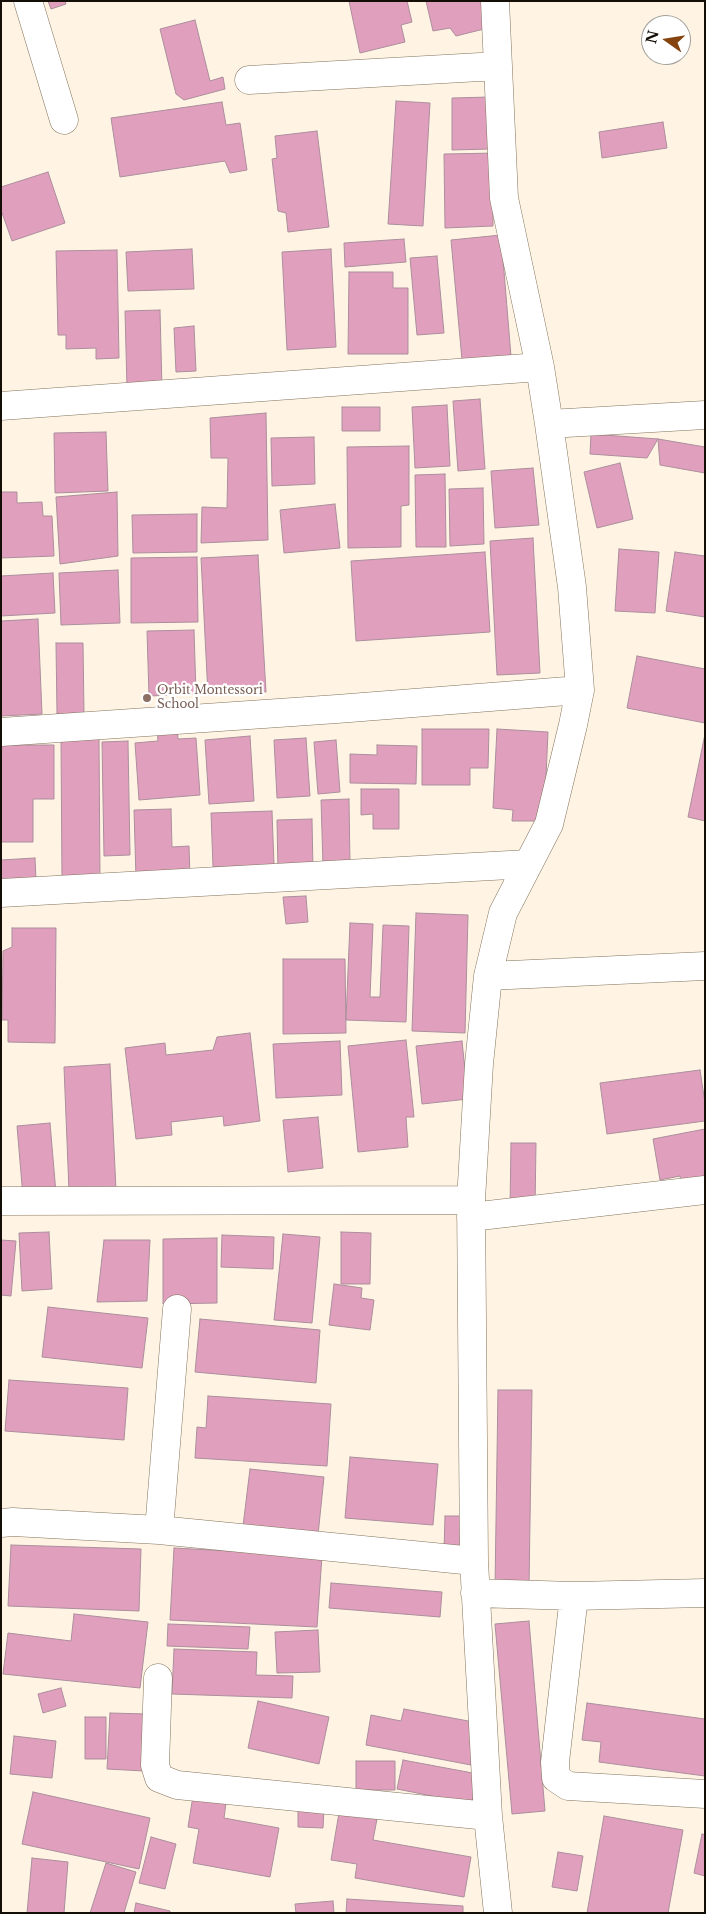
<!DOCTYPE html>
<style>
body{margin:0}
#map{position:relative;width:706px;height:1914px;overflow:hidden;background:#fff4e4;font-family:"Libre Baskerville",serif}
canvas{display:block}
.frame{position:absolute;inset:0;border:2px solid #140e06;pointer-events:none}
.north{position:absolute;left:641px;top:15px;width:50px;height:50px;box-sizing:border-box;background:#fff;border:1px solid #a19f9b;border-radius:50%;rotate:283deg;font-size:14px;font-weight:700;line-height:20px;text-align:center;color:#140e06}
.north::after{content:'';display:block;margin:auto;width:18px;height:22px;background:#85440f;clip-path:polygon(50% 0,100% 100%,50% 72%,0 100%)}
</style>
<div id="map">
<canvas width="706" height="1914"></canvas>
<div class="frame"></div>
<div class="north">N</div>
</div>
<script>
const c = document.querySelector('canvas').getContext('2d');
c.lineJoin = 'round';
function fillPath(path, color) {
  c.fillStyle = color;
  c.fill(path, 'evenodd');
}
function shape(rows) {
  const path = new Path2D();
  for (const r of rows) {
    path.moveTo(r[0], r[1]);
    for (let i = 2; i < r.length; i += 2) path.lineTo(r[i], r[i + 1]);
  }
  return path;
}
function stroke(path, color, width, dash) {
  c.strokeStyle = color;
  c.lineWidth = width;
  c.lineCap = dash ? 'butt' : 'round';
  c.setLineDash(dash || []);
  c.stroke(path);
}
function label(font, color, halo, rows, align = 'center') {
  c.font = font + ' "Libre Baskerville",serif';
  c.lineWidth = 4.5;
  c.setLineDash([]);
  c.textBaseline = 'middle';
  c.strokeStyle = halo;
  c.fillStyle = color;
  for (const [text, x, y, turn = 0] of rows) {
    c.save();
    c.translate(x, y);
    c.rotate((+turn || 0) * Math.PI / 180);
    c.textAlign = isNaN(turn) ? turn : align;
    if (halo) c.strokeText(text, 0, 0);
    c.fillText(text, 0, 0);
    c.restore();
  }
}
const building = shape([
 [48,1,65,1,66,4,51,9,48,1],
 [349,1,407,1,412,22,401,25,405,42,360,53,349,1],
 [426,1,482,1,488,28,456,36,450,28,433,31,426,1],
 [195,20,210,81,223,77,225,89,184,100,176,94,160,29,195,20],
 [490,97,490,149,452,150,452,98,490,97],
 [396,101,430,103,423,226,388,224,396,101],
 [222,102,226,125,240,123,247,170,230,173,225,161,120,177,111,118,222,102],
 [663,122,667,148,602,158,599,132,663,122],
 [317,131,329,227,288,232,286,213,278,211,272,159,277,158,275,136,317,131],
 [498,153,493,192,493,226,445,228,444,154,498,153],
 [48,172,65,223,12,241,1,210,1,187,48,172],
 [501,235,511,356,462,360,451,240,501,235],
 [404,239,406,262,345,267,344,243,404,239],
 [192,249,194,289,128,291,126,252,192,249],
 [331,249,336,347,287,350,282,252,331,249],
 [117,250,119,358,96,359,96,348,66,349,66,335,58,335,56,251,117,250],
 [437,256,444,333,417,335,410,258,437,256],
 [349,272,393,272,393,288,408,288,408,354,348,354,349,272],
 [160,310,162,388,127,388,125,311,160,310],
 [194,326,196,371,176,372,174,328,194,326],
 [480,399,485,469,458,471,453,401,480,399],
 [447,405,450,466,415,468,412,407,447,405],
 [342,407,380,407,380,431,342,431,342,407],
 [266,413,268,540,201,543,202,507,227,508,228,458,211,458,210,418,266,413],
 [106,432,108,491,55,493,54,433,106,432],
 [591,434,658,439,647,458,590,454,591,434],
 [314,437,315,484,272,486,271,438,314,437],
 [658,439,705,447,705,473,660,465,658,439],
 [409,446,409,505,401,506,401,547,348,548,347,447,409,446],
 [620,463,633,519,597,528,584,472,620,463],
 [533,468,539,525,495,528,491,471,533,468],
 [445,474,446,547,416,547,415,475,445,474],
 [483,488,484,544,450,546,449,489,483,488],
 [1,492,17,492,17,503,42,502,43,516,52,516,54,556,1,558,1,492],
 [117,492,118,556,60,564,56,497,117,492],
 [335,504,340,548,284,553,280,510,335,504],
 [197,514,197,552,133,553,132,515,197,514],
 [533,538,540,673,497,675,490,541,533,538],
 [619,549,659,552,655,613,615,611,619,549],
 [485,552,490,632,356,641,351,561,485,552],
 [675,552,705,556,705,617,666,611,675,552],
 [258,555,266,692,208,695,201,558,258,555],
 [197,557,198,622,131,623,131,558,197,557],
 [118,570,120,623,61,625,59,573,118,570],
 [53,573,55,613,1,616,1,576,53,573],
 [38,619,42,714,1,716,1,621,38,619],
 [194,630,196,694,149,696,147,631,194,630],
 [56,643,83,643,84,713,57,714,56,643],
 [637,656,705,669,705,723,627,708,637,656],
 [177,725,178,739,196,738,200,795,139,800,135,743,158,741,157,726,177,725],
 [422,729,489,729,488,768,470,768,470,785,422,785,422,729],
 [497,729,548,732,544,821,512,821,513,810,493,808,497,729],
 [705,734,705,821,688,817,705,734],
 [250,736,254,801,209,804,205,740,250,736],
 [306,738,310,796,277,798,274,740,306,738],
 [61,739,99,739,100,881,62,882,61,739],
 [336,740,340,792,318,794,314,742,336,740],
 [128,741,130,855,104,856,102,742,128,741],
 [1,745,54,745,54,799,33,799,33,842,1,842,1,745],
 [377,745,417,746,416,784,350,783,350,754,377,755,377,745],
 [361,789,399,789,399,829,373,829,373,814,361,815,361,789],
 [349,799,350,864,323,865,321,800,349,799],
 [171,809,172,847,189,846,190,877,136,878,134,810,171,809],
 [272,811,274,865,213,867,211,813,272,811],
 [312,819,313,871,278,872,277,820,312,819],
 [35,858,36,880,1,882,1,860,35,858],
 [306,896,308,922,286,924,283,897,306,896],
 [416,913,468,915,465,1033,412,1031,416,913],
 [350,923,373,924,370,997,380,997,383,925,409,926,406,1022,346,1020,350,923],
 [12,928,56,928,55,1043,8,1042,8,1020,2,1020,3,951,12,947,12,928],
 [283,959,345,959,346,1033,283,1034,283,959],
 [250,1033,260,1121,224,1126,223,1116,171,1122,172,1135,136,1139,125,1048,165,1043,166,1055,213,1050,217,1037,250,1033],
 [406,1040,414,1117,406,1117,408,1147,358,1152,348,1046,406,1040],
 [340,1041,342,1095,276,1098,273,1044,340,1041],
 [462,1041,468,1099,422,1104,416,1046,462,1041],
 [110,1064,116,1190,69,1191,64,1067,110,1064],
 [700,1070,705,1103,705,1121,607,1134,600,1083,700,1070],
 [318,1117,323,1168,288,1172,283,1120,318,1117],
 [50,1123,56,1193,23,1197,17,1126,50,1123],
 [705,1129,705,1188,683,1192,680,1176,660,1180,653,1139,705,1129],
 [511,1143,536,1143,535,1208,510,1208,511,1143],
 [49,1232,52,1289,22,1291,19,1233,49,1232],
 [341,1232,371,1233,370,1284,341,1284,341,1232],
 [283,1234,320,1237,312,1323,274,1320,283,1234],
 [222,1235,274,1237,273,1269,221,1267,222,1235],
 [217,1238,217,1303,163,1304,163,1239,217,1238],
 [1,1240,16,1241,11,1296,1,1295,1,1240],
 [104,1240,150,1240,147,1301,97,1302,104,1240],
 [334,1284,362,1288,361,1298,374,1300,370,1330,329,1325,334,1284],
 [48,1307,148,1318,142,1368,42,1357,48,1307],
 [200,1319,320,1330,316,1383,195,1372,200,1319],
 [9,1380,128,1388,124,1440,5,1431,9,1380],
 [498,1390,532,1390,529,1587,495,1587,498,1390],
 [208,1396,331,1404,327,1466,195,1458,197,1427,206,1428,208,1396],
 [350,1457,438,1464,433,1525,345,1518,350,1457],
 [250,1469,324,1477,318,1535,243,1526,250,1469],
 [445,1516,466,1516,465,1551,444,1550,445,1516],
 [11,1545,141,1549,139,1611,8,1606,11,1545],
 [174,1548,322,1556,317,1627,170,1620,174,1548],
 [331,1583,442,1592,440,1617,329,1608,331,1583],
 [74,1614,148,1622,140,1688,3,1674,8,1633,71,1641,74,1614],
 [529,1621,545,1811,512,1814,495,1624,529,1621],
 [168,1624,250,1627,248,1649,167,1646,168,1624],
 [318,1630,320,1672,277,1673,275,1632,318,1630],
 [174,1649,257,1652,256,1675,293,1676,292,1698,172,1694,174,1649],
 [61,1688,66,1706,43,1713,38,1694,61,1688],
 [258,1701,329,1717,319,1764,248,1748,258,1701],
 [587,1703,705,1719,705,1776,599,1762,601,1742,582,1740,587,1703],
 [404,1709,479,1723,471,1765,366,1745,371,1715,401,1721,404,1709],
 [110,1713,147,1714,144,1771,107,1769,110,1713],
 [85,1717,106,1717,106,1759,85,1759,85,1717],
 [14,1736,56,1741,52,1778,10,1774,14,1736],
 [403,1760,478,1774,472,1804,397,1789,403,1760],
 [356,1761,395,1761,395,1790,356,1790,356,1761],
 [33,1792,150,1818,139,1869,22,1844,33,1792],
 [193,1796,226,1803,224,1818,279,1828,270,1877,193,1863,199,1829,188,1827,193,1796],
 [298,1809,324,1810,323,1828,298,1827,298,1809],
 [339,1813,377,1819,373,1840,471,1857,464,1897,355,1878,357,1864,331,1860,339,1813],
 [604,1816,683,1830,668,1913,587,1913,604,1816],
 [702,1834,705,1835,705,1876,694,1873,702,1834],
 [151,1837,176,1844,165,1889,139,1883,151,1837],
 [558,1852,583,1856,577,1891,552,1887,558,1852],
 [32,1858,68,1862,64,1913,27,1913,32,1858],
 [106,1863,136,1872,124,1913,90,1913,106,1863],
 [347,1899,463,1906,463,1913,346,1913,347,1899],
 [333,1901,334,1913,296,1913,295,1904,333,1901],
 [136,1903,170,1911,170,1913,134,1913,136,1903]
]);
fillPath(building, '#e19fbe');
stroke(building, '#ab8e9b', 1);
const minor = shape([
 [28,1,64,120],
 [495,1,504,198,540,367,549,424,572,587,580,690,573,725,549,824,503,913,488,976,479,1064,471,1200,474,1561,488,1816,498,1913],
 [249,80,498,66],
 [1,406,540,367],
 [549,424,705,415],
 [1,732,337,709,580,690],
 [1,893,528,864],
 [488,976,705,966],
 [1,1201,471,1200],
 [471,1217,705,1190],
 [1,1523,13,1522,159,1530,474,1561],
 [159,1530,177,1309],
 [475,1593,574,1596,705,1593],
 [574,1596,555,1762,556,1778,568,1786,705,1794],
 [158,1678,155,1765,159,1778,177,1785,488,1816]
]);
stroke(minor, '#83735c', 29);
stroke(minor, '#fff', 28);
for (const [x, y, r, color] of [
 [147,698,5,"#8d6e63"]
]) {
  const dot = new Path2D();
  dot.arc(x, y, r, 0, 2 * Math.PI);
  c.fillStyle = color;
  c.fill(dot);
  stroke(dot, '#fff', 2);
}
label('12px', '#785e54', '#fff', [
 ["Orbit Montessori",157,691],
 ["School",157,705]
], 'left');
</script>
